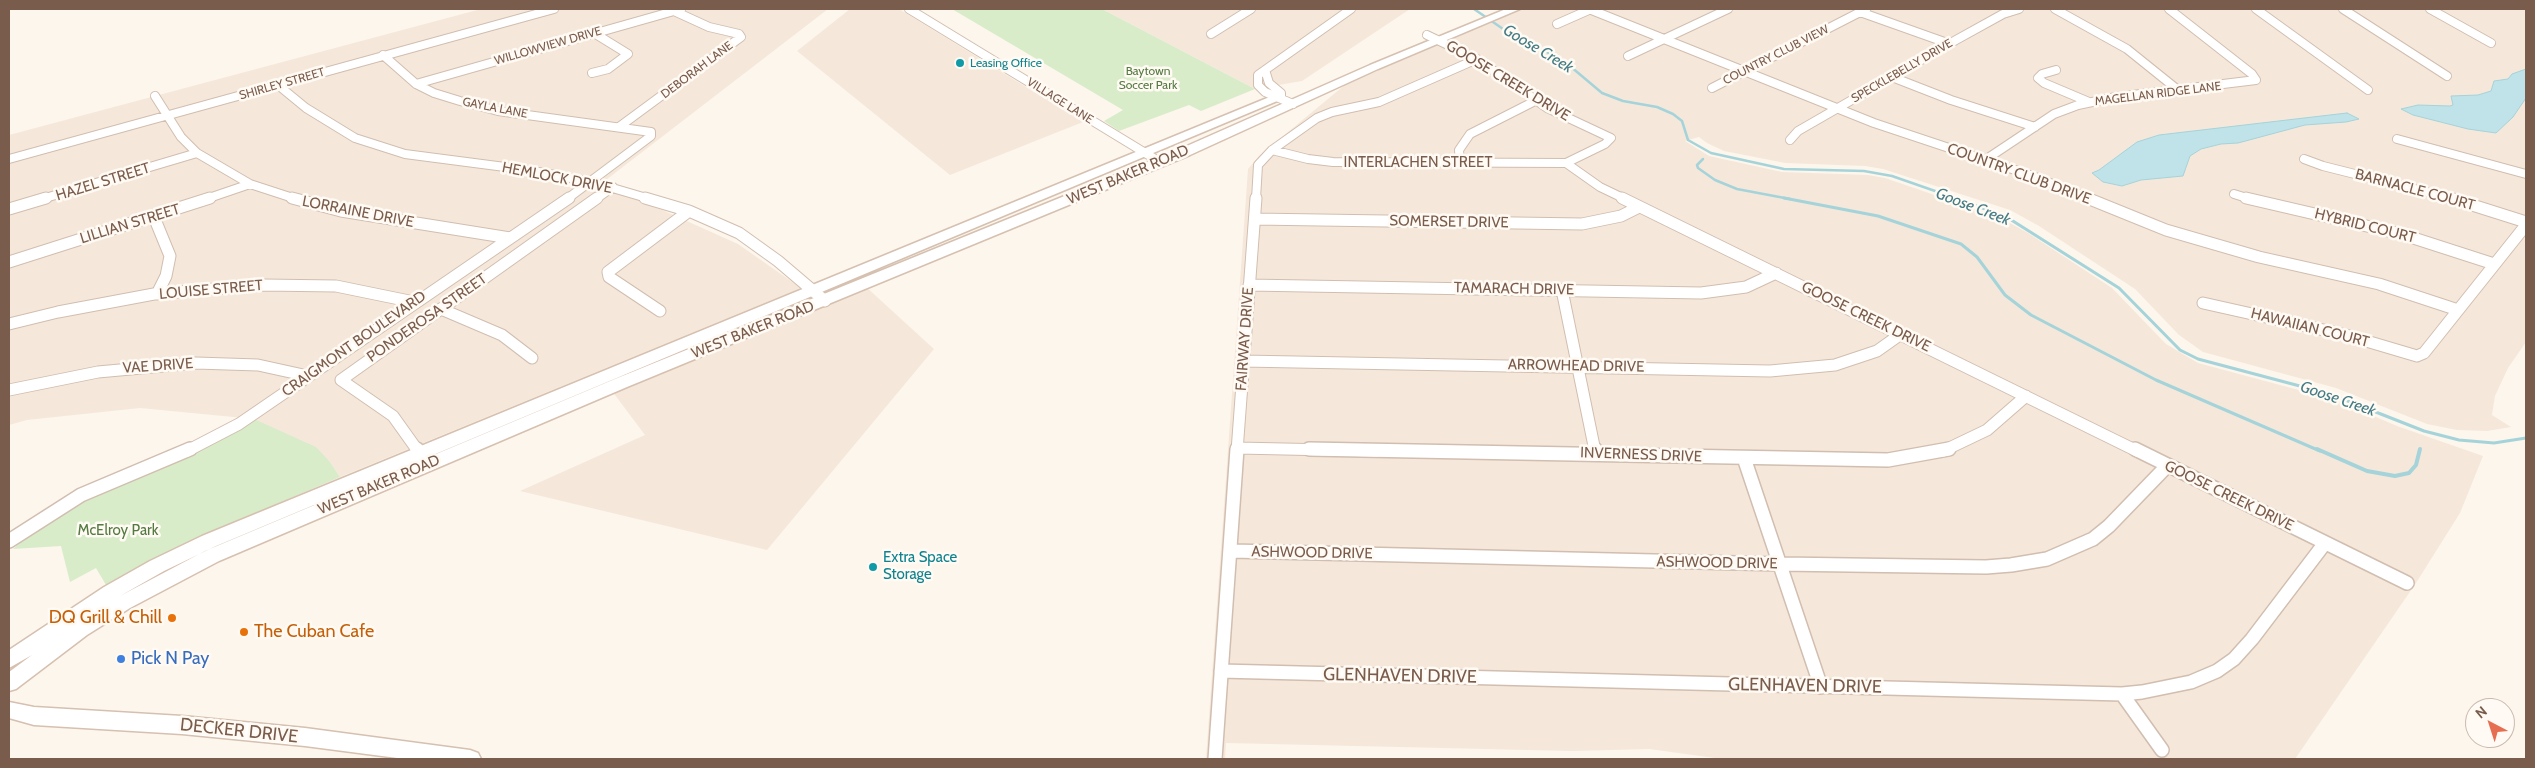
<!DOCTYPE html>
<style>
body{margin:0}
#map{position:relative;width:2535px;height:768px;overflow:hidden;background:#fdf6ec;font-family:Cabin,sans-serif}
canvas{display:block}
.frame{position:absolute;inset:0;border:10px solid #7a5c4d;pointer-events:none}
.north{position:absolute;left:2465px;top:698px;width:50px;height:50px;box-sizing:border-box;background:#fffaf3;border:1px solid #cabbb1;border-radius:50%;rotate:320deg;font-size:14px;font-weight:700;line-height:20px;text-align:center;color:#7a5c4d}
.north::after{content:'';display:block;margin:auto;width:18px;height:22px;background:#e76f51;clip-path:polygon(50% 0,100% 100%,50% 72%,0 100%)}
</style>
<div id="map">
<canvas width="2535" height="768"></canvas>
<div class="frame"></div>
<div class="north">N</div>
</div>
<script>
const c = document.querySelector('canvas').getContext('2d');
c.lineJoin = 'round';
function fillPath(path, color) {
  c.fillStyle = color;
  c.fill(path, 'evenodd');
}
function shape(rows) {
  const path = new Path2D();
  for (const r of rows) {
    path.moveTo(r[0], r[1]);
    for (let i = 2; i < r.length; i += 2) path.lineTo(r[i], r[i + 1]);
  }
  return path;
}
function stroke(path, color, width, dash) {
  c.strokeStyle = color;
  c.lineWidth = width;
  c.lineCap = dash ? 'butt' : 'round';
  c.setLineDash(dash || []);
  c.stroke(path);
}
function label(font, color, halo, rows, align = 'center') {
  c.font = font + ' Cabin,sans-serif';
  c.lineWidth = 5;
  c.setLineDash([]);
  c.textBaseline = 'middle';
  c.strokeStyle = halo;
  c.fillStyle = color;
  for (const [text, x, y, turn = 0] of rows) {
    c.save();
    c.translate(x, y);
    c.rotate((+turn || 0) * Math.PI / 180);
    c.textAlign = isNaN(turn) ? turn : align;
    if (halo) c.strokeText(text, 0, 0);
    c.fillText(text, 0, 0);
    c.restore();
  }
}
fillPath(shape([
 [481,9,828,9,602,183,738,244,801,288,340,477,330,462,254,419,140,408,27,420,9,425,9,135],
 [850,9,899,9,1083,122,950,175,797,51],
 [1102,9,1410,9,1302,81,1255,89],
 [1524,9,2526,9,2526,342,2508,368,2495,396,2492,415,2511,427,2487,431,2457,430,2427,424,2336,388,2203,352,2179,335,2135,289,2039,226,2010,210,1883,169,1865,166,1785,163,1724,151,1707,143,1699,137,1685,141,1709,156,1782,172,1868,175,1885,178,1999,217,2028,233,2112,288,2166,344,2198,363,2336,400,2397,426,2483,456,2460,513,2416,583,2295,759,1722,759,1649,749,1571,751,1226,743,1225,759,1206,759,1248,169,1259,156,1346,84],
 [865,286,934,349,767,550,520,491,645,435,612,391]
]), '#f5e8da');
fillPath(shape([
 [952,9,1102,9,1255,89,1201,111,1189,105,1119,131,1104,121,1123,110],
 [254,419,316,447,330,462,340,477,226,526,106,585,96,568,70,582,61,546,13,549,33,531,98,493,182,458,216,442]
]), '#d8ecc9');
const water = shape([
 [2526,69,2526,98,2513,117,2496,133,2468,129,2413,115,2401,109,2418,105,2450,106,2453,105,2451,96,2478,95,2491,91,2494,81,2508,79,2512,74,2526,69],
 [2347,113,2359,119,2346,122,2305,125,2238,143,2221,144,2201,149,2190,156,2183,176,2141,180,2122,186,2103,182,2092,173,2099,170,2137,142,2159,135,2347,113]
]);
fillPath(water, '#bfe3e8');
stroke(water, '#a5d3da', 1);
stroke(shape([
 [1474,9,1506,31,1564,61,1602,93,1623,101,1657,107,1673,114,1682,121,1688,140,1711,153,1784,169,1864,171,1892,176,1958,199],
 [1703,159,1697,165,1698,168,1715,180,1737,189,1790,199]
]), '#a5d3da', 2.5);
stroke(shape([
 [1784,198,1878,216,1961,244,1977,257,2005,295,2031,315,2156,380,2320,451],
 [1954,198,2005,216,2119,288,2180,350,2198,359,2330,394,2424,431,2459,440,2494,443,2526,438]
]), '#a5d3da', 3);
stroke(shape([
 [2317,449,2367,471,2395,476,2409,473,2416,465,2420,449]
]), '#a5d3da', 4);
const streetFar2 = shape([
 [909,9,1160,162],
 [1589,9,1874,123,2030,175,2090,199],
 [2055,9,2127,49,2178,90],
 [2256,9,2368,90],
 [2343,9,2447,76],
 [2430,9,2491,43],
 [1860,12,1950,44],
 [1557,24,1591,9],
 [1211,34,1251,9],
 [1427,35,1477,59,1547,108,1611,138,1605,144,1566,163,1600,187,1625,199],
 [383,55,416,84,434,93,460,101,498,111,651,132,651,136,567,199],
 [1628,56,1728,9],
 [1265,70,1269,83,1281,93,1281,98],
 [2056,70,2042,74,2038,78,2044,83,2089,102],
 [592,73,608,69,628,54,594,33],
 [1892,77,1951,100,2035,127],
 [416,84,681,9],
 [278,85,306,108,355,138,405,154,528,170,592,182,650,199],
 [1712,88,1866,9],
 [155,96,181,137,197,153,250,184,296,199],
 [1293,104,1265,92,1258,85,1258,75,1351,9],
 [619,127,741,37,739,34,709,27,674,11],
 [2397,139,2526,174],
 [1790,140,1798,131,1956,40,2003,14,2019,9],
 [1272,150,1308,159,1333,162,1566,163],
 [9,159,554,9],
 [2304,159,2323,166,2454,199],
 [1985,160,2054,114,2078,105,2116,97,2256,80,2252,74,2169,9],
 [1460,164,1459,150,1470,134,1535,101],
 [2234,194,2250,199],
 [42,199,197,153],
 [206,199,250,184],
 [596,199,613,187],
 [1256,199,1258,165,1272,150,1317,118,1332,112,1379,102,1477,59]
]);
const streetFar1 = shape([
 [292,198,341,211,510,238],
 [645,198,689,211,739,233,778,261,825,301],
 [1622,198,2137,451],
 [2087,198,2166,230,2259,257,2379,284,2458,310],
 [2246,198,2401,234,2494,264],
 [2450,198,2526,222],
 [9,209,46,198],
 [154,217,170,256,166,276,157,294],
 [1255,219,1582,224,1621,216,1639,207],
 [9,262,210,198],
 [1249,285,1701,293,1746,287,1776,273],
 [1562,290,1595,451],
 [2203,303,2346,335,2417,356,2424,353,2526,225],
 [441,309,502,335,532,358],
 [660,311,609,277,608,272,689,211],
 [9,324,58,312,154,294,264,285,336,286,414,302],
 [1243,361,1770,371,1835,365,1877,351,1901,334],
 [9,390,98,372,196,363,258,365,308,376],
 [1238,448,1377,451],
 [187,451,239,424,569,198],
 [418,451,393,416,341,380,597,198],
 [1237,451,1256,198],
 [1943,451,1987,430,2026,396]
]);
const street = shape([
 [417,449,425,461],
 [1309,449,1888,460,1949,449],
 [1595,449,1596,454],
 [2135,449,2407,583],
 [1744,458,1821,687],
 [9,541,81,495,190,449],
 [1232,551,1781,564,1986,567,2011,565,2047,559,2093,539,2109,526,2167,466],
 [1221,671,2122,694,2142,692,2191,682,2217,671,2234,659,2252,639,2325,543],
 [2122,694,2162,750],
 [1215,759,1237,449]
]);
const secondary = shape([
 [1506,9,1520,9,1378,69,1190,155,627,387,219,561,130,608,87,635,16,689,9,691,9,672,32,655,9,668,9,650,104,587,150,561,202,536,1272,96,1276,95,1282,99,216,546,164,571,120,596,205,551,615,379,1180,149,1370,65,1506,9],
 [9,702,34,707,182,716,305,728,470,750,478,753,481,759,405,759,305,746,182,734,34,725,9,718,9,702]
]);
stroke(streetFar2, '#d1beb0', 10);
stroke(streetFar1, '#d1beb0', 13);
stroke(street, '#d1beb0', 16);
stroke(secondary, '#d6c0b0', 3);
stroke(streetFar2, '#fff', 8);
stroke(streetFar1, '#fff', 11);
stroke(street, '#fff', 13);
fillPath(secondary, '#fff');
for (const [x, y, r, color] of [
 [960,63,5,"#0f9aa8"],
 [873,567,5,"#0f9aa8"],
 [172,618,5,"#e8710a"],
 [244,632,5,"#e8710a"],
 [121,659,5,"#3f7fe0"]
]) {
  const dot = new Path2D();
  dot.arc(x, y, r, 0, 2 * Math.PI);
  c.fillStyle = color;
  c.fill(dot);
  stroke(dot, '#fffaf3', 2);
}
label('12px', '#7a5c4d', '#fffaf3', [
 ["WILLOWVIEW DRIVE",548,46,-16],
 ["COUNTRY CLUB VIEW",1776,55,-27],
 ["DEBORAH LANE",697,70,-37],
 ["SPECKLEBELLY DRIVE",1902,71,-30],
 ["SHIRLEY STREET",282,84,-16],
 ["MAGELLAN RIDGE LANE",2158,94,-7],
 ["VILLAGE LANE",1060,101,32],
 ["GAYLA LANE",495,108,11]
]);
label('12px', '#0d838f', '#fffaf3', [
 ["Leasing Office",970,63]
], 'left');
label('12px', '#537a41', '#fffaf3', [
 ["Baytown",1148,71],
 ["Soccer Park",1148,85]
]);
label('15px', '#7a5c4d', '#fffaf3', [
 ["GOOSE CREEK DRIVE",1508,81,31],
 ["INTERLACHEN STREET",1418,163],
 ["COUNTRY CLUB DRIVE",2019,174,20],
 ["WEST BAKER ROAD",1128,175,-23],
 ["HEMLOCK DRIVE",557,178,11],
 ["HAZEL STREET",103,182,-17],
 ["BARNACLE COURT",2415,190,15],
 ["LORRAINE DRIVE",358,212,11],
 ["SOMERSET DRIVE",1449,222,1],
 ["LILLIAN STREET",130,224,-17],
 ["HYBRID COURT",2365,226,14],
 ["TAMARACH DRIVE",1514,289,1],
 ["LOUISE STREET",211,290,-5],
 ["GOOSE CREEK DRIVE",1866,317,26],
 ["PONDEROSA STREET",427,318,-35],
 ["HAWAIIAN COURT",2310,328,14],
 ["WEST BAKER ROAD",753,330,-22],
 ["FAIRWAY DRIVE",1245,339,-86],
 ["CRAIGMONT BOULEVARD",354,344,-35],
 ["VAE DRIVE",158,366,-4],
 ["ARROWHEAD DRIVE",1576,366,1],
 ["INVERNESS DRIVE",1641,455,2],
 ["WEST BAKER ROAD",379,485,-23],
 ["GOOSE CREEK DRIVE",2229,496,26],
 ["ASHWOOD DRIVE",1312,553,1],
 ["ASHWOOD DRIVE",1717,563,1]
]);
label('15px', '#537a41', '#fffaf3', [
 ["McElroy Park",118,531]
]);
label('15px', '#0d838f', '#fffaf3', [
 ["Extra Space",883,558],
 ["Storage",883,575]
], 'left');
label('italic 16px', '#437c86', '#fffaf3', [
 ["Goose Creek",1538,49,31],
 ["Goose Creek",1973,207,21],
 ["Goose Creek",2338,399,19]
]);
label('18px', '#c56008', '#fffaf3', [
 ["DQ Grill & Chill",162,618],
 ["The Cuban Cafe",254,632,"left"]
], 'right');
label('18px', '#366cbe', '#fffaf3', [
 ["Pick N Pay",131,659]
], 'left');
label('18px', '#7a5c4d', '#fffaf3', [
 ["GLENHAVEN DRIVE",1400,676,1],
 ["GLENHAVEN DRIVE",1805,686,1],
 ["DECKER DRIVE",239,731,6]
]);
</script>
